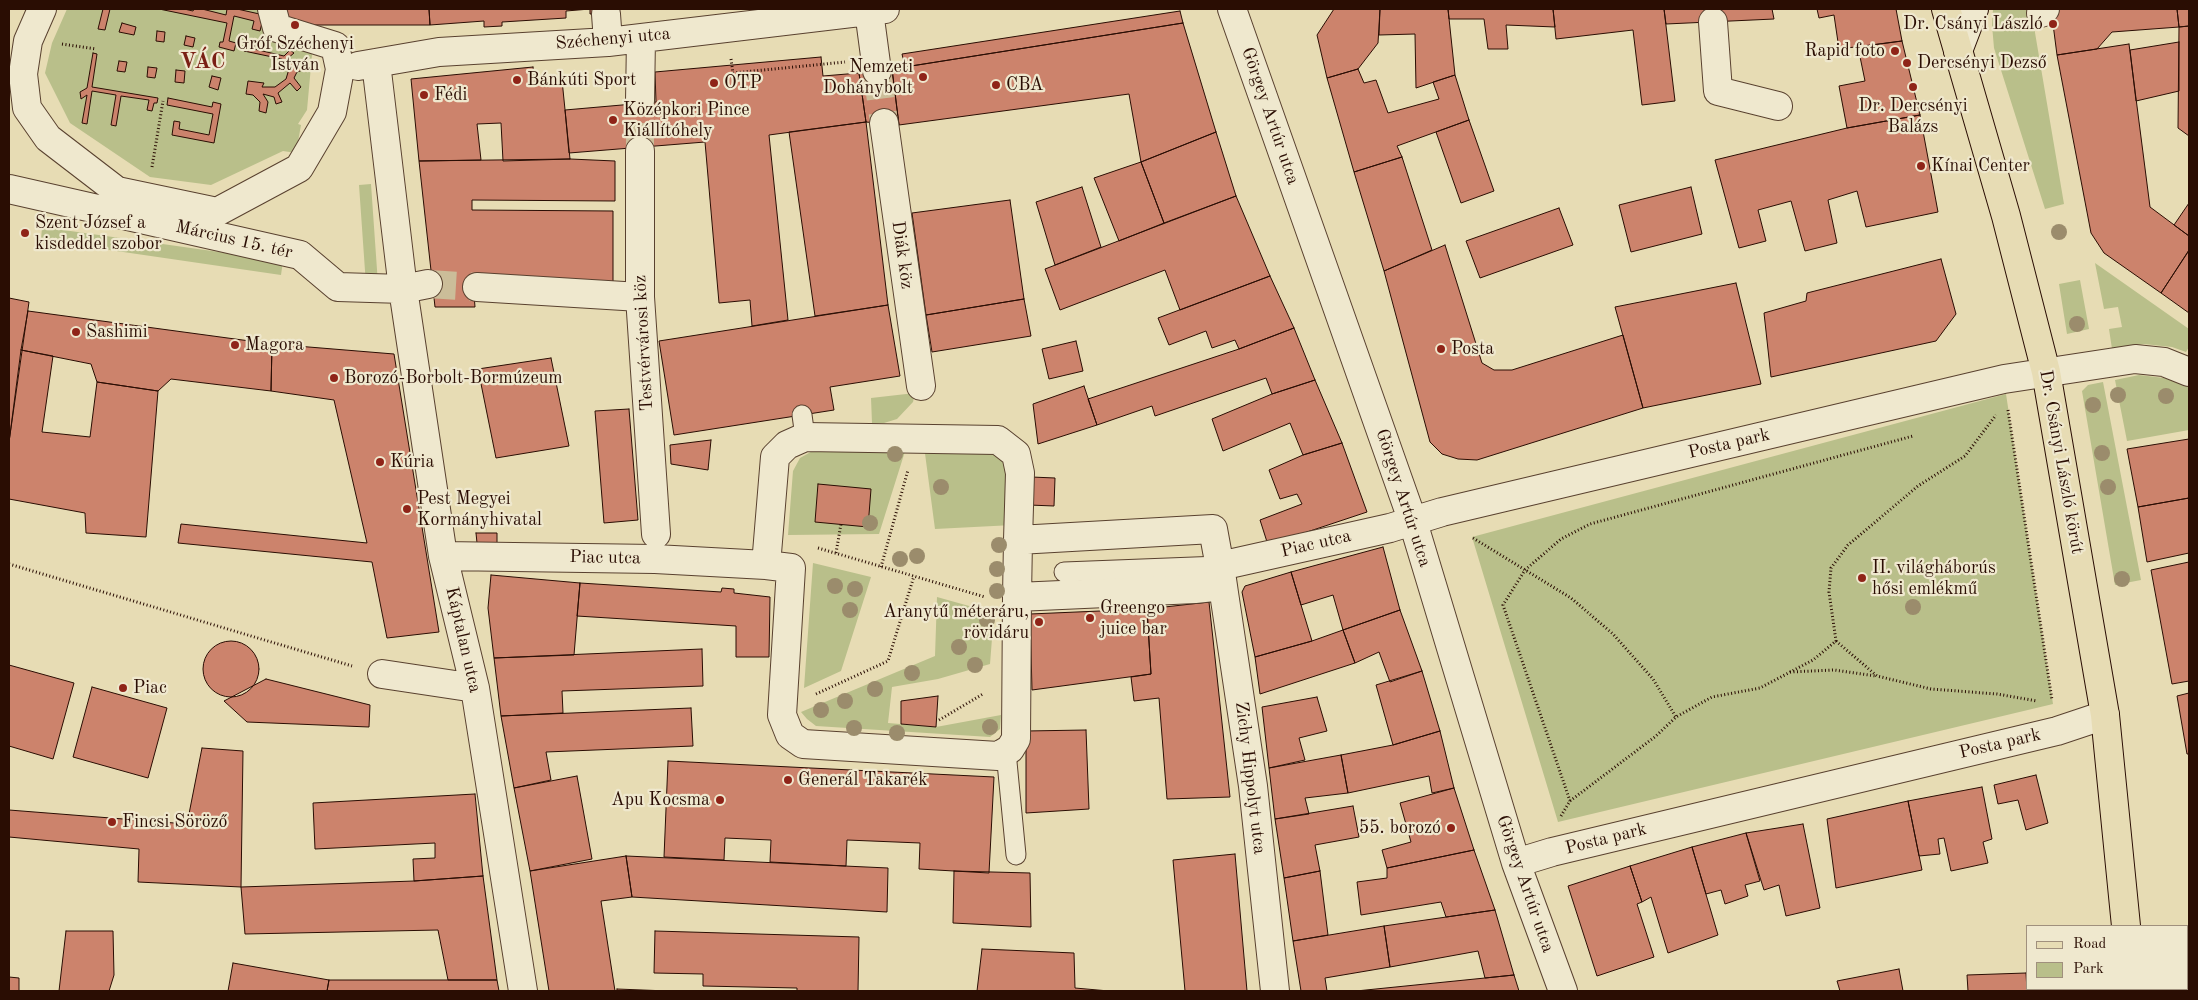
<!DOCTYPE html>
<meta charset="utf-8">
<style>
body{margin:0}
#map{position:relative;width:2198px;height:1000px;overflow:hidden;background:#e7dcb4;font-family:"Old Standard TT",serif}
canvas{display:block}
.frame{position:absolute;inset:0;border:10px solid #2a0d03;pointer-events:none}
.legend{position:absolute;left:2026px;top:925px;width:162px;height:65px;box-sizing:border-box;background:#efe8ce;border:1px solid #a0907d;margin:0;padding:6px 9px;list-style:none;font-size:15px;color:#2a0d03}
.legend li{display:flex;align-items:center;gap:10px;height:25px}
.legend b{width:25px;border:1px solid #a0907d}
</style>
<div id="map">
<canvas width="2198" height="1000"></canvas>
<div class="frame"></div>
<ul class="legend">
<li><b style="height:6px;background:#e7dcb4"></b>Road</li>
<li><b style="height:14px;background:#b9bf8a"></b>Park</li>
</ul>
</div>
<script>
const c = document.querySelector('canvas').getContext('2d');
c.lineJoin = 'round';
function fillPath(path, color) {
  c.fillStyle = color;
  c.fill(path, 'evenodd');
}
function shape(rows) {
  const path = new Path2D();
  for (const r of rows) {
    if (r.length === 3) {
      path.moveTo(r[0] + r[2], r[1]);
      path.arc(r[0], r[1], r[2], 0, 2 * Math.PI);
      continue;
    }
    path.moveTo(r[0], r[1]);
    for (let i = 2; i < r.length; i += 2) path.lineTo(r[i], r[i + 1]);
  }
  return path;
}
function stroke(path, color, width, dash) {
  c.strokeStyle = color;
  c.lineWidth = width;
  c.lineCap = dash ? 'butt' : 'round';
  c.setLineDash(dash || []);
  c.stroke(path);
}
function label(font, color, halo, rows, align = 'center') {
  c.font = font + ' "Old Standard TT",serif';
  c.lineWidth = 4.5;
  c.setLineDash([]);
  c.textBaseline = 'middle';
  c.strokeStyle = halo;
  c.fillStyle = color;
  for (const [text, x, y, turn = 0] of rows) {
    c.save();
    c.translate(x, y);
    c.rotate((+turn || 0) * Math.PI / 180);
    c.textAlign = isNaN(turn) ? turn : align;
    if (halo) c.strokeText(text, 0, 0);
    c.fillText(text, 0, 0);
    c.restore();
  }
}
fillPath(shape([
 [67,9,266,9,313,44,307,110,298,124,301,125,296,153,283,151,211,185,150,177,70,123,45,73,52,43],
 [1993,9,2031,9,2064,204,2045,209,1994,48,1992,25],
 [371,184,378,284,366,285,359,185],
 [42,227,283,261,281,275,41,240],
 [2095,263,2189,329,2189,347,2186,352,2172,347,2144,344,2112,349,2109,329,2122,327,2118,307,2104,309],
 [2080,280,2089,329,2067,334,2059,284],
 [2139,375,2164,378,2189,387,2189,430,2127,441,2115,380],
 [2103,382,2141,580,2115,585,2082,391,2088,385],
 [915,393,913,402,897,419,884,423,872,423,871,398],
 [2006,394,2053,704,1558,822,1472,537],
 [907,445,879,534,788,535,793,471,800,458,816,449],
 [924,446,992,446,1008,458,1013,525,935,529],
 [813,563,871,577,841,671,804,688],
 [937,597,994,613,990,664,938,679,892,687,888,723,936,727,1001,715,1000,729,990,737,816,726,807,719,801,712,935,656]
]), '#b9bf8a');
const building = shape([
 [103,9,110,9,105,30,98,29,103,9],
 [159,9,184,9,193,11,194,9,202,9,226,15,227,9,237,9,264,15,260,31,252,29,254,21,234,16,229,41,236,43,234,51,219,47,220,42,223,42,227,23,159,9],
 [286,9,429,9,430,25,288,25,286,9],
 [429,9,615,9,615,12,590,14,590,9,566,11,566,18,502,22,502,26,484,27,484,21,430,25,429,9],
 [1334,9,1380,9,1378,43,1358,69,1327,78,1317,35,1334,9],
 [1380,9,1448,9,1455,75,1416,88,1415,34,1379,35,1380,9],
 [1448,9,1553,9,1555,27,1506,25,1508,49,1488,49,1484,19,1449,19,1448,9],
 [1553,9,1664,9,1675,101,1642,105,1633,30,1556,39,1553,9],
 [1664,9,1772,9,1774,19,1666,24,1664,9],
 [1817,9,1896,9,1902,41,1839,49,1834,15,1819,18,1817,9],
 [2055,9,2177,9,2179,27,2112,32,2097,49,2057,55,2053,24,2052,12,2055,9],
 [2177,9,2189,9,2189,26,2179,27,2177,9],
 [1180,11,1183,23,905,67,902,54,1180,11],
 [122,23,136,27,134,35,119,32,122,23],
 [1183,23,1216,132,1141,162,1129,94,899,125,892,69,1183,23],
 [2189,26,2189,136,2178,128,2179,27,2189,26],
 [157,31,165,32,164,42,156,41,157,31],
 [186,36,195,38,193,47,184,45,186,36],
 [251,40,256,41,254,49,284,56,290,50,294,53,287,59,296,67,301,66,303,70,297,72,294,78,301,87,297,91,290,83,278,93,282,102,276,104,274,97,263,94,268,102,266,113,259,111,260,102,253,95,246,94,248,81,264,83,262,87,275,87,286,79,289,69,282,59,244,51,245,46,250,47,251,40],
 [1902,41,1920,115,1847,128,1839,86,1865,81,1858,47,1902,41],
 [2179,42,2179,91,2136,101,2130,50,2179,42],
 [2129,44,2150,207,2189,236,2189,250,2161,293,2104,253,2091,233,2057,55,2129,44],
 [93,53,97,54,92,87,158,98,157,103,154,103,152,111,147,110,149,100,121,96,116,126,111,125,116,95,92,91,87,124,82,123,87,95,81,99,80,92,87,88,93,53],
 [821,57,823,76,859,73,866,122,769,135,788,320,752,326,750,300,719,303,705,142,569,153,565,110,656,102,655,72,821,57],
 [119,61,127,62,125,72,117,71,119,61],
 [148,67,157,68,155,78,147,77,148,67],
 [533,67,535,82,562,80,570,159,503,161,501,123,477,124,481,160,419,161,411,79,533,67],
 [892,69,899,125,866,122,859,73,892,69],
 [1358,69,1364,83,1376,80,1388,113,1439,99,1433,82,1455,75,1469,120,1397,146,1402,157,1354,172,1327,78,1358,69],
 [176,70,185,71,184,83,175,82,176,70],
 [212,76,221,78,218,90,209,87,212,76],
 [168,98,212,107,213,102,221,104,214,143,172,135,174,121,180,122,179,129,209,135,213,114,167,105,168,98],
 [1920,115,1938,212,1866,227,1857,191,1828,200,1837,243,1805,251,1791,201,1758,210,1766,241,1739,248,1715,160,1847,128,1920,115],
 [1469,120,1494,191,1461,203,1436,132,1469,120],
 [866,122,888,305,815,316,789,132,866,122],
 [1216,132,1236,196,1164,223,1141,162,1216,132],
 [1402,157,1432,250,1384,271,1354,172,1402,157],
 [570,159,615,161,615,201,472,200,472,210,613,211,613,283,473,282,475,307,435,307,419,161,570,159],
 [1141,162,1164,223,1119,241,1094,178,1141,162],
 [1082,187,1101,247,1055,265,1036,202,1082,187],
 [1691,187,1702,234,1631,252,1619,205,1691,187],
 [1236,196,1270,276,1180,310,1165,270,1060,310,1045,269,1236,196],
 [1010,200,1024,299,926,315,912,213,1010,200],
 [2189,203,2189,236,2174,225,2189,203],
 [1559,208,1573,245,1480,278,1466,241,1559,208],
 [1445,245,1482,363,1494,370,1512,370,1623,335,1643,408,1477,460,1458,459,1442,454,1430,442,1384,271,1445,245],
 [2188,252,2189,252,2189,313,2161,293,2188,252],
 [1941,259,1956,314,1936,341,1771,377,1764,313,1806,301,1807,293,1941,259],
 [1270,276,1294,328,1239,349,1235,340,1212,348,1206,331,1169,345,1158,318,1270,276],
 [1736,283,1761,384,1643,408,1615,307,1736,283],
 [9,298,29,302,9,442,9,298],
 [1024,299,1031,336,932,352,926,315,1024,299],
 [888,305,900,376,830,387,834,410,674,435,659,341,888,305],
 [28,311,272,344,271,391,171,379,158,391,97,382,91,364,21,350,28,311],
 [1294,328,1315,380,1272,394,1266,378,1155,416,1152,406,1097,425,1088,399,1239,349,1294,328],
 [1076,341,1083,371,1049,379,1042,349,1076,341],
 [272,344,394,354,439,632,387,638,372,562,178,543,181,524,367,543,334,400,271,391,272,344],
 [21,350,53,356,42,432,90,437,97,382,158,391,146,537,86,533,85,513,9,499,9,442,21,350],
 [551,358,569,446,496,458,478,369,551,358],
 [1315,380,1342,443,1303,455,1290,423,1223,451,1212,419,1272,394,1315,380],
 [1084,386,1097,425,1038,444,1033,404,1084,386],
 [629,409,638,520,604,523,595,411,629,409],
 [2189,439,2189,498,2138,507,2127,449,2189,439],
 [711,440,708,470,671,464,670,445,711,440],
 [1342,443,1367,512,1268,545,1260,520,1302,504,1297,494,1280,499,1269,470,1303,455,1342,443],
 [1031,477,1055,478,1054,506,1029,505,1031,477],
 [818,484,871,489,868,527,815,522,818,484],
 [2189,498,2189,553,2147,562,2138,507,2189,498],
 [476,533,497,533,497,544,477,543,476,533],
 [1383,547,1400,610,1343,630,1333,595,1301,605,1291,572,1383,547],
 [2189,562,2189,681,2172,684,2151,570,2189,562],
 [1291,572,1312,641,1255,657,1242,592,1245,586,1291,572],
 [491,575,580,583,574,655,494,658,488,608,491,575],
 [580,583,721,592,722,588,734,589,734,593,770,597,769,657,736,657,736,626,577,616,580,583],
 [1209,602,1230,797,1167,799,1159,698,1134,701,1131,677,1151,674,1147,609,1209,602],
 [1147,609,1151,674,1032,690,1030,614,1147,609],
 [1400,610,1422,671,1390,682,1379,652,1355,663,1343,630,1400,610],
 [1343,630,1355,663,1260,694,1255,657,1312,641,1343,630],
 [231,669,28],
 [702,649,703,686,562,691,563,713,501,716,494,658,702,649],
 [9,665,74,683,53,759,9,746,9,665],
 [1422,671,1440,731,1393,745,1376,685,1422,671],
 [266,679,370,705,369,727,247,722,224,701,266,679],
 [92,687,167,708,148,778,73,757,92,687],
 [2189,693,2189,754,2187,754,2177,696,2189,693],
 [938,696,936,727,901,724,901,701,938,696],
 [1317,697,1327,731,1299,738,1305,760,1269,768,1262,707,1317,697],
 [691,708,693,746,546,752,551,780,514,788,501,716,691,708],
 [1086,730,1089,809,1026,813,1026,731,1086,730],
 [1440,731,1454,788,1432,793,1429,776,1348,793,1341,755,1393,745,1440,731],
 [202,748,243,751,241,887,138,882,139,849,9,837,9,810,187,824,202,748],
 [1341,755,1348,793,1305,798,1309,814,1275,819,1269,768,1341,755],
 [668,761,994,777,989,873,919,869,920,843,847,840,846,866,770,862,771,840,725,838,724,860,664,857,668,761],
 [2036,775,2048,823,2026,830,2018,800,1998,804,1994,785,2036,775],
 [577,776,592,859,530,871,514,788,577,776],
 [1982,787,1992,839,1983,842,1988,863,1951,871,1944,838,1938,839,1940,854,1919,856,1908,801,1982,787],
 [1454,788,1474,850,1387,868,1382,850,1411,842,1400,803,1454,788],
 [475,794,483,876,414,881,413,859,435,858,435,843,315,849,313,803,475,794],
 [1908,801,1922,870,1836,888,1827,819,1908,801],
 [1353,806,1359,837,1315,845,1320,871,1284,878,1275,819,1353,806],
 [1803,824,1820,908,1786,916,1779,885,1764,890,1746,833,1803,824],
 [1746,833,1760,881,1745,885,1748,896,1725,904,1721,890,1706,894,1692,847,1746,833],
 [1692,847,1718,935,1668,953,1651,897,1642,902,1630,866,1692,847],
 [1474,850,1495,910,1446,917,1441,902,1361,915,1357,882,1387,878,1387,868,1474,850],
 [1235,854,1247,991,1185,991,1173,860,1235,854],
 [626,856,632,897,601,901,615,991,549,991,530,871,626,856],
 [626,856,888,868,887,912,632,897,626,856],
 [1630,866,1642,902,1637,904,1654,957,1597,976,1568,886,1630,866],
 [954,871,1030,873,1031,927,953,923,954,871],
 [1320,871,1328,935,1293,941,1284,878,1320,871],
 [483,876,497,980,448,980,438,930,245,934,241,887,414,881,483,876],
 [1495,910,1514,975,1485,978,1478,951,1390,967,1384,926,1495,910],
 [1384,926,1390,967,1325,978,1327,991,1301,991,1293,941,1384,926],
 [66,931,113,931,114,975,109,991,59,991,66,931],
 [655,931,859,937,858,991,797,991,797,988,703,986,703,974,654,973,655,931],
 [982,949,1074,953,1075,988,1109,991,977,991,982,949],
 [233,963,329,980,327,991,228,991,233,963],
 [1899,969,1903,991,1840,991,1837,981,1899,969],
 [2026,973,2027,991,1968,991,1967,975,2026,973],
 [1514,975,1519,991,1356,991,1485,978,1514,975],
 [9,977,19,978,19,991,9,991,9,977],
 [329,980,497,980,499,991,327,991,329,980],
 [617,989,668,991,617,991,617,989]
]);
fillPath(building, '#cc836c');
stroke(building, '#2a0d03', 1);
stroke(shape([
 [877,71,884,123],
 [640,151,640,101],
 [428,284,477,287]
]), '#cbbd99', 28, [28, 14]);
const lane = shape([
 [802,415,805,437],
 [1064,572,1220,566],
 [1006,752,1016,855]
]);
const street = shape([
 [42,9,28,41,23,74,27,108,48,138,117,191,217,212,299,168,332,112,340,69,335,46,277,28,272,9],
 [1232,9,1413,522,1516,863,1563,991],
 [869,11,877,71],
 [2041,13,2045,9],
 [606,14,608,42],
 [1713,22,1718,91,1778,106],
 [358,66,439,52,608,42,885,9],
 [640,101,641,38],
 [884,123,921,386],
 [640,151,640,297,656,534],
 [9,189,300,255,338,287,403,289,376,63],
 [428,284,403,289,443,556,475,688,523,991],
 [477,287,640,297],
 [443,556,655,559,766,565],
 [1220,566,1390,528,1442,512,2004,379,2135,359,2164,362,2189,372],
 [1223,586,1195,589,1017,597,1016,739,1010,749,998,756,803,744,790,735,782,715,791,568,766,565,775,457,787,445,805,437,998,440,1016,454,1020,473,1018,540,1213,529,1217,551,1220,566,1223,586,1224,593,1253,786,1275,991],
 [1017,597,1018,540],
 [382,674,475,688],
 [1516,863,1552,852,2057,731,2105,715]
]);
const secondary = shape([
 [1958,51,1974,9]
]);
const primary = shape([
 [1946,9,2006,216,2046,372,2105,715,2126,926],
 [2129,989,2129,991]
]);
stroke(lane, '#59412f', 21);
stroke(street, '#59412f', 30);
stroke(secondary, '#2a0d03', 30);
stroke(primary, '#2a0d03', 30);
stroke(shape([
 [62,44,96,49],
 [731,59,733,73,845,62],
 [152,167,163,101],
 [2008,410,2052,700],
 [1473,538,1571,598,1613,634,1653,679,1676,717],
 [818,548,985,597],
 [836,553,841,524],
 [9,564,352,666],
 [881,567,908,470],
 [1836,641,1877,676,1931,689,1997,694,2037,701],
 [1790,672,1834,670,1876,676],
 [816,694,888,661,914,576],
 [939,720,983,694],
 [1570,801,1503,605,1525,570,1561,539,1590,524,1913,436],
 [1561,816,1570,801,1656,736,1676,717,1712,697,1760,688,1813,660,1836,641,1829,592,1831,568,1848,545,1918,486,1965,456,1996,415]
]), '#2a0d03', 3, [1, 2.5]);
stroke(lane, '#efe8ce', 19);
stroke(street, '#efe8ce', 28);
stroke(secondary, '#efe8ce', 28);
stroke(primary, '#e7dcb4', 28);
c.fillStyle = '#9b8c6c';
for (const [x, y] of [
 [2059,232],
 [2077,324],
 [2118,395],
 [2166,396],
 [2093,405],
 [2102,453],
 [895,454],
 [941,487],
 [2108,487],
 [870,523],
 [999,545],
 [917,556],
 [900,559],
 [997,569],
 [2122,579],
 [835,586],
 [855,589],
 [997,591],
 [1913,607],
 [850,610],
 [987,620],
 [959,647],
 [975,665],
 [912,673],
 [875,689],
 [845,701],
 [821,710],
 [990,727],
 [854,728],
 [897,733]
]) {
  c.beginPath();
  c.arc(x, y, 8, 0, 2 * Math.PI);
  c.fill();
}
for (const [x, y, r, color] of [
 [2053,24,5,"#8f2418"],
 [295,25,5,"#8f2418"],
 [1895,51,5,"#8f2418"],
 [1907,63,5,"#8f2418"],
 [923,77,5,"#8f2418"],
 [517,80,5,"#8f2418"],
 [714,83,5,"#8f2418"],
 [996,85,5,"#8f2418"],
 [1913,87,5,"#8f2418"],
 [424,95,5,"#8f2418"],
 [613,120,5,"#8f2418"],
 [1921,166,5,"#8f2418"],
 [25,233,5,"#8f2418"],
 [76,332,5,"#8f2418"],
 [235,345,5,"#8f2418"],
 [1441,349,5,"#8f2418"],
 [334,378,5,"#8f2418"],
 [380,462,5,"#8f2418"],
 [407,509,5,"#8f2418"],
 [1862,578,5,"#8f2418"],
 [1090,618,5,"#8f2418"],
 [1039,622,5,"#8f2418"],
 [123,688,5,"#8f2418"],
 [788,780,5,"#8f2418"],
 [720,800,5,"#8f2418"],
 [112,822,5,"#8f2418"],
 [1451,828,5,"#8f2418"]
]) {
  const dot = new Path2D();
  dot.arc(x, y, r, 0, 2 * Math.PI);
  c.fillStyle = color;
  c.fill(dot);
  stroke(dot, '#efe8ce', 2);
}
label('18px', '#2a0d03', '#efe8ce', [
 ["Dr. Csányi László",2043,24,"right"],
 ["Gróf Széchenyi",295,44,"center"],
 ["István",295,65,"center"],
 ["Rapid foto",1885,51,"right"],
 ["Dercsényi Dezső",1917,63],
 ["Nemzeti",913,67,"right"],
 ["Dohánybolt",913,88,"right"],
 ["Bánkúti Sport",527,80],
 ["OTP",724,83],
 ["CBA",1006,85],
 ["Fédi",434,95],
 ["Dr. Dercsényi",1913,106,"center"],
 ["Balázs",1913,127,"center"],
 ["Középkori Pince",623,110],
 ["Kiállítóhely",623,131],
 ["Kínai Center",1931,166],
 ["Szent József a",35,223],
 ["kisdeddel szobor",35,244],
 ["Sashimi",86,332],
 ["Magora",245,345],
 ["Posta",1451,349],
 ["Borozó-Borbolt-Bormúzeum",344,378],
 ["Kúria",390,462],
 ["Pest Megyei",417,499],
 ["Kormányhivatal",417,520],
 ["II. világháborús",1872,568],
 ["hősi emlékmű",1872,589],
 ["Greengo",1100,608],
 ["juice bar",1100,629],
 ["Aranytű méteráru,",1029,612,"right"],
 ["rövidáru",1029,633,"right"],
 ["Piac",133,688],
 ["Generál Takarék",798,780],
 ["Apu Kocsma",710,800,"right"],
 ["Fincsi Söröző",122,822],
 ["55. borozó",1441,828,"right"]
], 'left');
label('18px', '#2a0d03', '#efe8ce', [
 ["Széchenyi utca",613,39,-5],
 ["Görgey Artúr utca",1270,116,71],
 ["Március 15. tér",234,240,13],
 ["Diák köz",902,255,82],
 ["Testvérvárosi köz",644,343,-93],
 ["Posta park",1729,444,-13],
 ["Dr. Csányi László körút",2061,462,80],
 ["Görgey Artúr utca",1403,498,72],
 ["Piac utca",1316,544,-13],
 ["Piac utca",605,558,1],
 ["Káptalan utca",463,640,77],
 ["Posta park",2000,744,-13],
 ["Zichy Hippolyt utca",1250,778,83],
 ["Posta park",1606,839,-14],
 ["Görgey Artúr utca",1525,884,71]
]);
c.letterSpacing = '1px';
label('bold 22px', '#7a1f14', '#efe8ce', [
 ["VÁC",203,62]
]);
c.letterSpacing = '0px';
</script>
